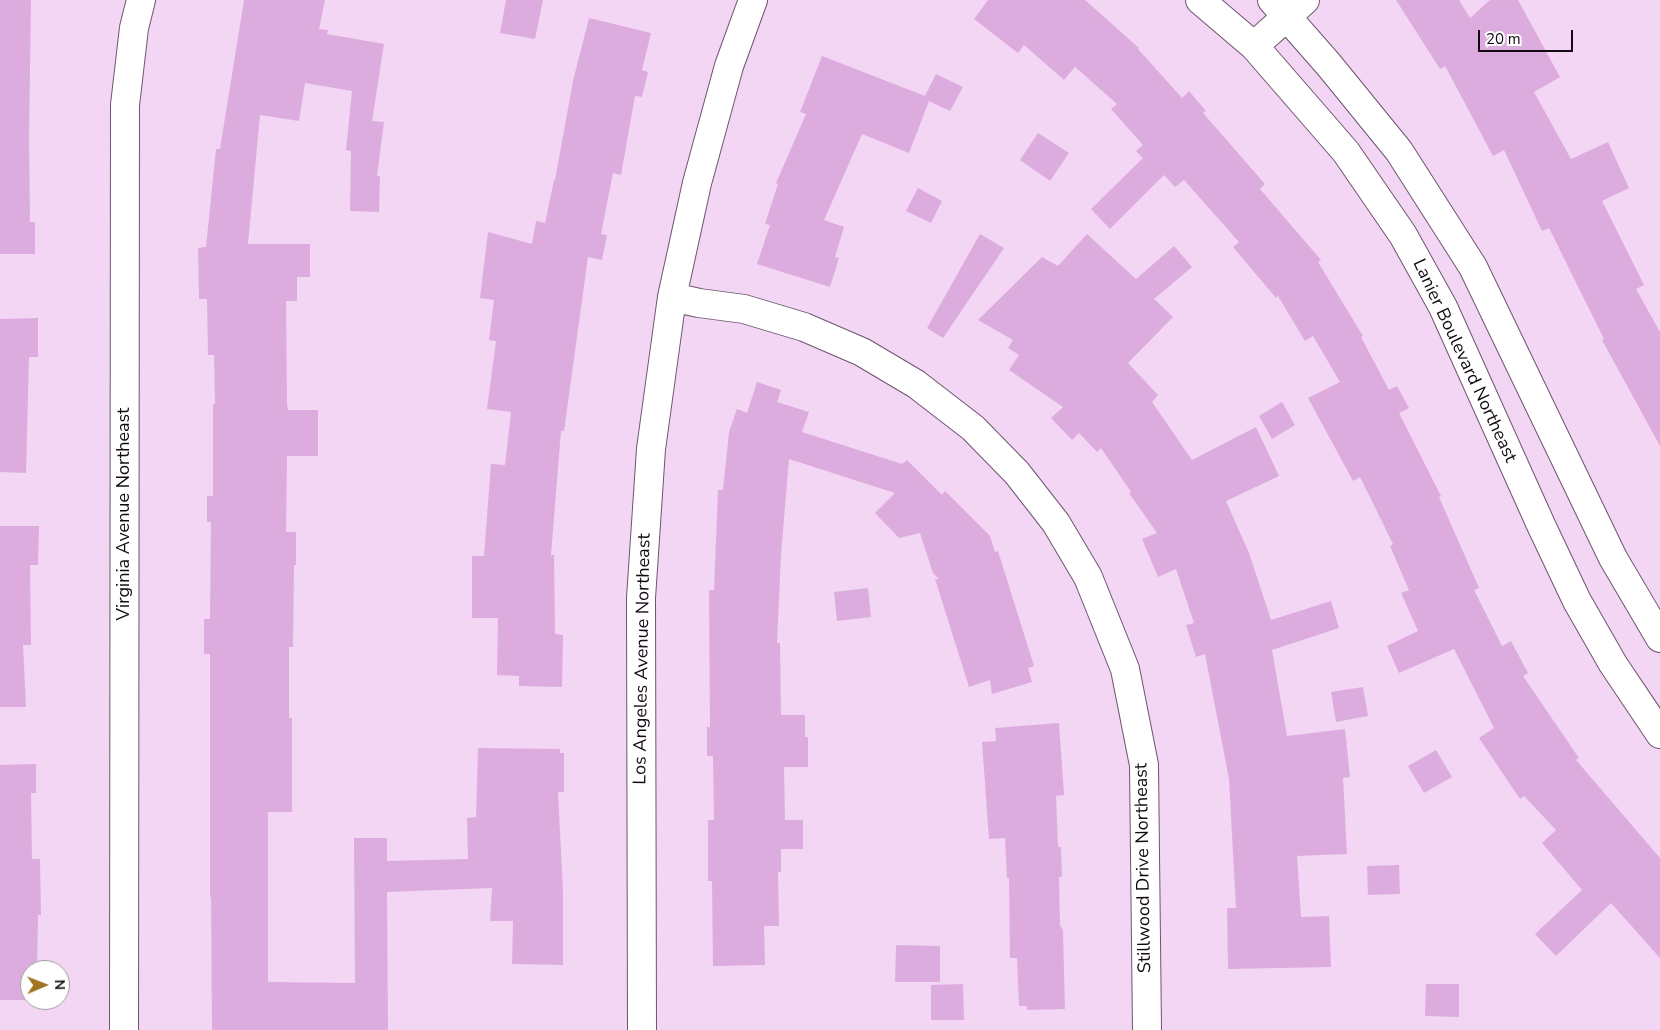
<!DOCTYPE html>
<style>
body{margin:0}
#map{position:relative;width:1660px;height:1030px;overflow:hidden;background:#f2d6f3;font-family:"Nunito Sans",sans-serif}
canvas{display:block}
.north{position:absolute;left:20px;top:960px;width:50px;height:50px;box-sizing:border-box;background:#fff;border:1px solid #a19da1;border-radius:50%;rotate:89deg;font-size:14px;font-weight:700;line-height:20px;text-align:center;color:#140a14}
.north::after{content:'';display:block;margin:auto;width:18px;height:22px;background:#9f7423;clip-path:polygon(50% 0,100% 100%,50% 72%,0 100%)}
.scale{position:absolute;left:1478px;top:30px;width:95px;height:22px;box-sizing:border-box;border:2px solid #140a14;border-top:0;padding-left:6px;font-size:15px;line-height:18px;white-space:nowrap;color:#140a14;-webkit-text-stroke:4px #fff;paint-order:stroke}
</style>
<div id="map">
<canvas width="1660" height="1030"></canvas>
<div class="north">N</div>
<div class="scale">20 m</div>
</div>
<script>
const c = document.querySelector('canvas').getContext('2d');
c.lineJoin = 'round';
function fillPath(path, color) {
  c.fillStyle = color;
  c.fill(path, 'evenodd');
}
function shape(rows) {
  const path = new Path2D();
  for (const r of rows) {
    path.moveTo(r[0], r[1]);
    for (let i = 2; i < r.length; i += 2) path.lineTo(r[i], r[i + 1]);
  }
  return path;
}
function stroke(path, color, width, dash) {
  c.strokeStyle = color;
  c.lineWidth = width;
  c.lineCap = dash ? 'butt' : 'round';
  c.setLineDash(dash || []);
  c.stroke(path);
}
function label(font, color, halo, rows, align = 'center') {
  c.font = font + ' "Nunito Sans",sans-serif';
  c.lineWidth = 4;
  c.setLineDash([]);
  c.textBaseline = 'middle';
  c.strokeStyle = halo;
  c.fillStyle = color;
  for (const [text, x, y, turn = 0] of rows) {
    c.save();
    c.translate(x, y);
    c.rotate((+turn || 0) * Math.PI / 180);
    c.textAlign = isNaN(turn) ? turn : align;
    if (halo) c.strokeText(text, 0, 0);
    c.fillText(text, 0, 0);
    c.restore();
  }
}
fillPath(shape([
 [0,0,31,0,29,136,30,222,35,222,35,254,0,254],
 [244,0,325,0,319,29,328,30,327,34,384,44,372,121,384,122,377,176,380,176,379,212,350,211,351,151,346,150,352,91,305,83,299,121,260,115,248,244,310,244,310,277,297,277,297,301,286,301,287,404,288,410,318,410,318,456,287,456,286,532,296,532,296,565,294,565,293,647,289,647,289,718,292,718,292,812,268,812,268,982,355,983,354,838,387,838,387,861,468,859,467,818,476,817,478,748,560,749,560,753,564,753,564,792,558,792,563,891,563,965,512,964,513,921,490,921,492,888,387,892,388,1030,212,1030,211,897,210,897,210,654,204,654,204,619,210,619,211,522,207,522,207,496,213,496,213,404,215,404,214,355,208,355,207,299,199,299,198,248,206,247,216,149,220,149],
 [506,0,543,0,535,39,500,33],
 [988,0,1085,0,1139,48,1138,49,1182,98,1189,91,1206,111,1203,113,1265,184,1260,189,1321,260,1318,262,1363,336,1361,337,1389,390,1397,386,1409,408,1399,413,1441,496,1439,497,1479,588,1474,590,1502,646,1511,641,1528,673,1523,676,1579,758,1576,760,1660,858,1660,958,1611,903,1556,956,1535,934,1582,890,1542,843,1556,830,1524,796,1520,799,1479,738,1494,728,1454,649,1399,673,1387,646,1418,631,1401,593,1409,590,1390,546,1393,544,1360,477,1353,481,1308,398,1340,382,1313,336,1305,341,1278,296,1276,298,1233,247,1239,242,1184,180,1175,187,1164,175,1110,229,1091,209,1143,158,1136,151,1143,145,1111,109,1117,104,1075,67,1064,80,1024,45,1018,53,974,19],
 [1396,0,1459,0,1470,18,1490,0,1518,0,1560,77,1534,92,1571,159,1608,142,1629,188,1602,201,1644,285,1636,289,1660,332,1660,446,1602,340,1604,339,1549,228,1542,231,1504,150,1493,156,1445,66,1440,69],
 [589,18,651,33,642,70,648,72,642,97,635,96,621,175,613,173,601,234,607,235,602,260,588,257,564,431,561,431,551,555,554,555,555,634,563,635,562,687,519,686,519,676,497,675,498,618,472,618,472,556,484,556,491,464,505,465,511,412,487,409,496,341,489,340,494,300,480,298,488,232,532,244,536,221,545,223,554,180,555,180,573,81],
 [822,56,925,96,936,74,963,87,950,111,929,101,909,153,862,134,824,220,844,227,835,257,839,258,830,287,757,264,770,225,765,224,778,184,776,183,806,114,800,112],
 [1038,133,1069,153,1050,181,1020,160],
 [918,188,942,201,931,223,906,211],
 [980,234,1004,248,943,338,927,328],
 [1087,234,1136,279,1174,246,1192,267,1154,299,1173,317,1128,363,1158,395,1152,402,1192,460,1256,427,1279,476,1226,501,1249,553,1271,620,1331,601,1339,628,1272,650,1287,736,1345,729,1350,777,1343,778,1347,854,1297,856,1301,917,1329,916,1331,967,1228,969,1227,908,1236,908,1229,779,1205,654,1196,657,1186,625,1194,623,1176,569,1158,577,1142,539,1157,533,1129,493,1131,492,1101,448,1097,452,1079,433,1072,440,1051,418,1063,407,1009,370,1019,355,1008,348,1013,340,978,320,1042,257,1058,266],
 [38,318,38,357,29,357,26,473,0,472,0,319],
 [757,382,781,390,777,402,809,412,802,432,902,464,907,460,942,495,945,491,990,536,995,552,998,551,1034,666,1028,668,1032,682,992,694,990,680,969,687,935,579,939,579,933,573,920,533,899,538,875,513,895,493,789,459,781,555,777,643,780,643,781,715,805,715,805,737,808,737,808,767,784,767,785,820,803,820,803,849,781,849,781,872,778,872,779,926,764,926,765,965,713,966,712,881,708,881,708,820,714,820,713,756,707,756,707,727,710,727,709,590,714,590,718,490,723,490,729,432,737,409,747,413],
 [1282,402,1295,425,1272,439,1259,416],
 [0,526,39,526,38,565,30,565,31,645,23,645,26,707,0,707],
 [868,588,871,617,837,621,834,592],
 [1363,687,1368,716,1336,722,1331,692],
 [1059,723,1064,795,1056,796,1058,847,1061,847,1062,877,1059,877,1060,925,1063,930,1065,1009,1027,1010,1027,1006,1019,1006,1017,958,1010,958,1009,878,1007,878,1005,838,989,839,982,742,996,741,995,728],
 [1436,750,1452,777,1424,793,1408,766],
 [36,764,36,793,31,793,32,859,40,859,41,915,38,915,37,970,30,970,30,1000,38,1000,0,1000,0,765],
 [1399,865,1400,894,1368,895,1367,866],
 [896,945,940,946,940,982,895,982],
 [963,984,964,1020,931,1020,931,985],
 [1426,984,1459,984,1459,1017,1425,1016]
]), '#ddacdf');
const minor = shape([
 [1200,0,1254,46,1346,152,1403,235,1443,307,1541,525,1577,601,1613,664,1660,734],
 [1272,0,1329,65,1399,151,1473,267,1613,558,1660,638],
 [1254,46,1305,0],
 [672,297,699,303,744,309,804,327,862,352,916,384,973,428,1017,473,1056,523,1088,577,1125,669,1144,765,1147,1030],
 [124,1030,125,105,134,28,141,0],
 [642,1030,641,598,651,449,672,297,697,183,729,66,753,0]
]);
stroke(minor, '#6e556f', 30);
stroke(minor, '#fff', 28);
label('18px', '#140a14', '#fff', [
 ["Lanier Boulevard Northeast",1464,361,65],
 ["Virginia Avenue Northeast",125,514,-90],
 ["Los Angeles Avenue Northeast",643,659,-89],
 ["Stillwood Drive Northeast",1144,868,-91]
]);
</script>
